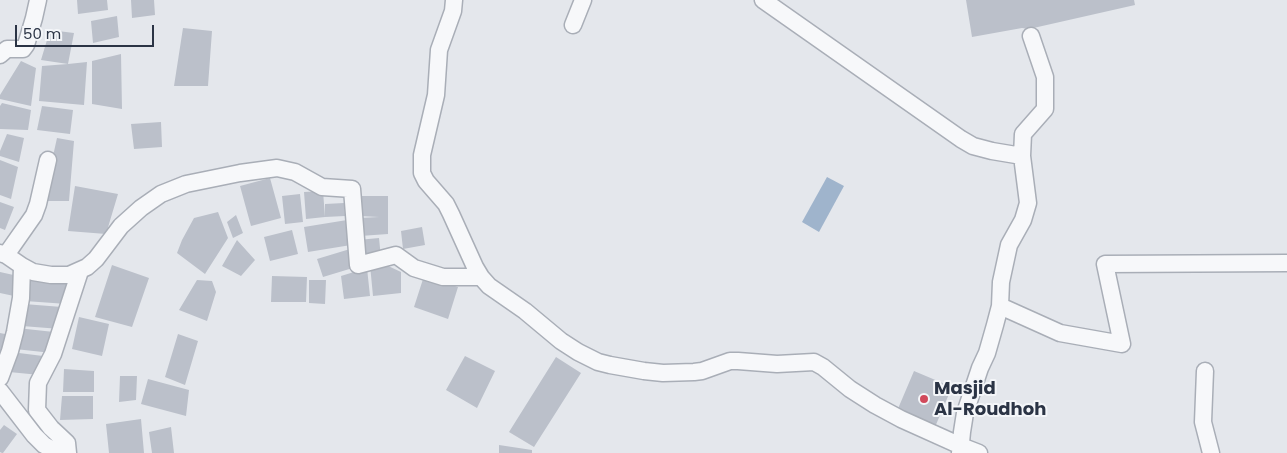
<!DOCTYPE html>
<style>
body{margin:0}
#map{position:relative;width:1287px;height:453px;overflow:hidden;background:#e4e7ec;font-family:Poppins,sans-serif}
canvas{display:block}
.scale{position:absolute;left:15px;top:25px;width:139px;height:22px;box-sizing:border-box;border:2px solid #2b3445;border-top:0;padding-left:6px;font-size:15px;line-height:18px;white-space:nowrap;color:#2b3445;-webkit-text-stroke:4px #f4f6f9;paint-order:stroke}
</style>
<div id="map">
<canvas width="1287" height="453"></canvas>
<div class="scale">50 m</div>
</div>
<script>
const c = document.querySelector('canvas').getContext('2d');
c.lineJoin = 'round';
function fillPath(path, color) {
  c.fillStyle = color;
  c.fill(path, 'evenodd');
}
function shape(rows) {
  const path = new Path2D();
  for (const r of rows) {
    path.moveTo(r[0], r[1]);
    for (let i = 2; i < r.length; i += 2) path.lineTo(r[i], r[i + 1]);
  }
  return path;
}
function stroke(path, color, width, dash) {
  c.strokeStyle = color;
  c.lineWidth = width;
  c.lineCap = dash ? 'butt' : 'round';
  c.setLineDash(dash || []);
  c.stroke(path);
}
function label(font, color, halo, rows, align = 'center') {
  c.font = font + ' Poppins,sans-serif';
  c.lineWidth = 4;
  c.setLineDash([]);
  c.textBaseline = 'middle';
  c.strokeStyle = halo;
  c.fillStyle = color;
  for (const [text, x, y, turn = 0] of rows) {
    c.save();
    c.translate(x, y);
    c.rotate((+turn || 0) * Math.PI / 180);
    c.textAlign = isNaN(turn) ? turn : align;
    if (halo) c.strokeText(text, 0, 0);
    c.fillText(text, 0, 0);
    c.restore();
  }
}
fillPath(shape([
 [827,177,844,186,819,232,802,222]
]), '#9fb4cc');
fillPath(shape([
 [77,0,107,0,108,10,78,14],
 [131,0,154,0,155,15,132,18],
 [966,0,1134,0,1135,5,1029,29,1022,28,972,37],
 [117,16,119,37,93,43,91,21],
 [183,28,212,31,208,86,174,86],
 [50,30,74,33,68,64,87,62,84,105,39,101,42,66,68,64,41,60],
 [121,54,122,109,92,104,92,61],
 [21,61,36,68,31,106,0,99,0,95],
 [2,103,31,110,28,130,0,129,0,106],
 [42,106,73,110,70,134,37,130],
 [161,122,162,147,134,149,131,124],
 [7,134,24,138,19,162,0,156,0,151],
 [57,138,74,141,69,201,43,201],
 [0,160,18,167,11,199,0,195],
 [270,178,281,218,251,226,240,186],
 [75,186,118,194,106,234,68,231],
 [323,191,325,217,306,219,304,192],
 [300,194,303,222,285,224,282,196],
 [359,196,388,196,388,234,360,236,359,218,379,217,359,216],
 [0,202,14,207,5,230,0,228],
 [344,203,345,216,325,217,325,204],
 [218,212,228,238,205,274,177,253,182,240,194,218],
 [236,215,243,233,233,238,227,222],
 [347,220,351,245,308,252,304,227],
 [422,227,425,245,403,249,401,231],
 [292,230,298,254,270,261,264,237],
 [379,238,381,258,361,260,358,240],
 [237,240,255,260,241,276,222,266],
 [350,249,356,267,323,277,317,259],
 [384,264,401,272,401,293,373,296,370,265],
 [112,265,149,278,132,327,95,317],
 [367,268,370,296,344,299,341,276],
 [0,272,18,276,14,296,0,293],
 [272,276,307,277,306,302,271,302],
 [424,276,458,287,448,319,414,307],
 [27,278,69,282,67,304,25,301],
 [197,280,212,281,216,292,207,321,179,310],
 [309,280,326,280,325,304,309,303],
 [24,304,62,307,60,329,22,326],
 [79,317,109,324,102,356,72,349],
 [17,328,54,332,52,353,15,349],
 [0,333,10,335,0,355],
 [178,334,198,341,185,385,165,377],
 [11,352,43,356,40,375,9,372],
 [465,356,495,371,477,408,446,390],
 [556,357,581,373,534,447,509,432],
 [64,369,94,371,94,392,63,392],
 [914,371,952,387,935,427,897,411],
 [120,376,137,376,136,400,119,402],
 [148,379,189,390,186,416,141,404],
 [62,396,93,396,93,419,60,420],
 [141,419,144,453,109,453,106,424],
 [4,425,17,434,3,453,2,453,0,452,0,430],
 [171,427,174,453,152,453,149,432],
 [499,445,532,450,532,453,499,453]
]), '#bbc0ca');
const minor = shape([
 [454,0,453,11,439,50,436,95,422,155,422,173,426,181,446,204,451,214,475,267,481,277,489,286,525,311,561,341,578,352,598,362,610,365,644,371,663,373,694,372,702,371,730,361,738,361,777,364,814,362,823,367,850,389,875,405,901,419,961,446,979,453],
 [763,0,961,139,973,146,992,151,1022,156],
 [573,25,583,0],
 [0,55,7,49,23,49,26,45,34,18,38,0],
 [0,253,6,255,22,266,33,272,51,275,69,275,87,267,96,259,121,226,141,208,161,194,186,184,240,173,277,168,295,172,322,187,352,189,358,265,396,255,414,268,443,277,481,277],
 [6,255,34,215,38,204,48,160],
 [1000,306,1060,333,1122,344,1105,264,1287,263],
 [1205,371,1203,422,1211,453],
 [0,378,10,351,15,332,21,298,22,266],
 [0,391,34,435,44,445,59,453],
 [68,453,67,443,51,428,37,410,38,383,53,354,80,271],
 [960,453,962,432,965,413,980,368,987,353,995,325,1000,306,1001,282,1009,245,1023,220,1028,203,1022,156,1023,134,1045,109,1045,77,1031,36]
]);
stroke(minor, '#a9aeb7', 19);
stroke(minor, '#f7f8fa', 16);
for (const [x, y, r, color] of [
 [924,399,5,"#d1495b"]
]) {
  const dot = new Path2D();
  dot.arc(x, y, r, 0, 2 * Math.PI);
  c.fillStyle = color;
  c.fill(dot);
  stroke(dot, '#f4f6f9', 2);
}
label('bold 18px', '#2b3445', '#f4f6f9', [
 ["Masjid",934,389],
 ["Al-Roudhoh",934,410]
], 'left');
</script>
